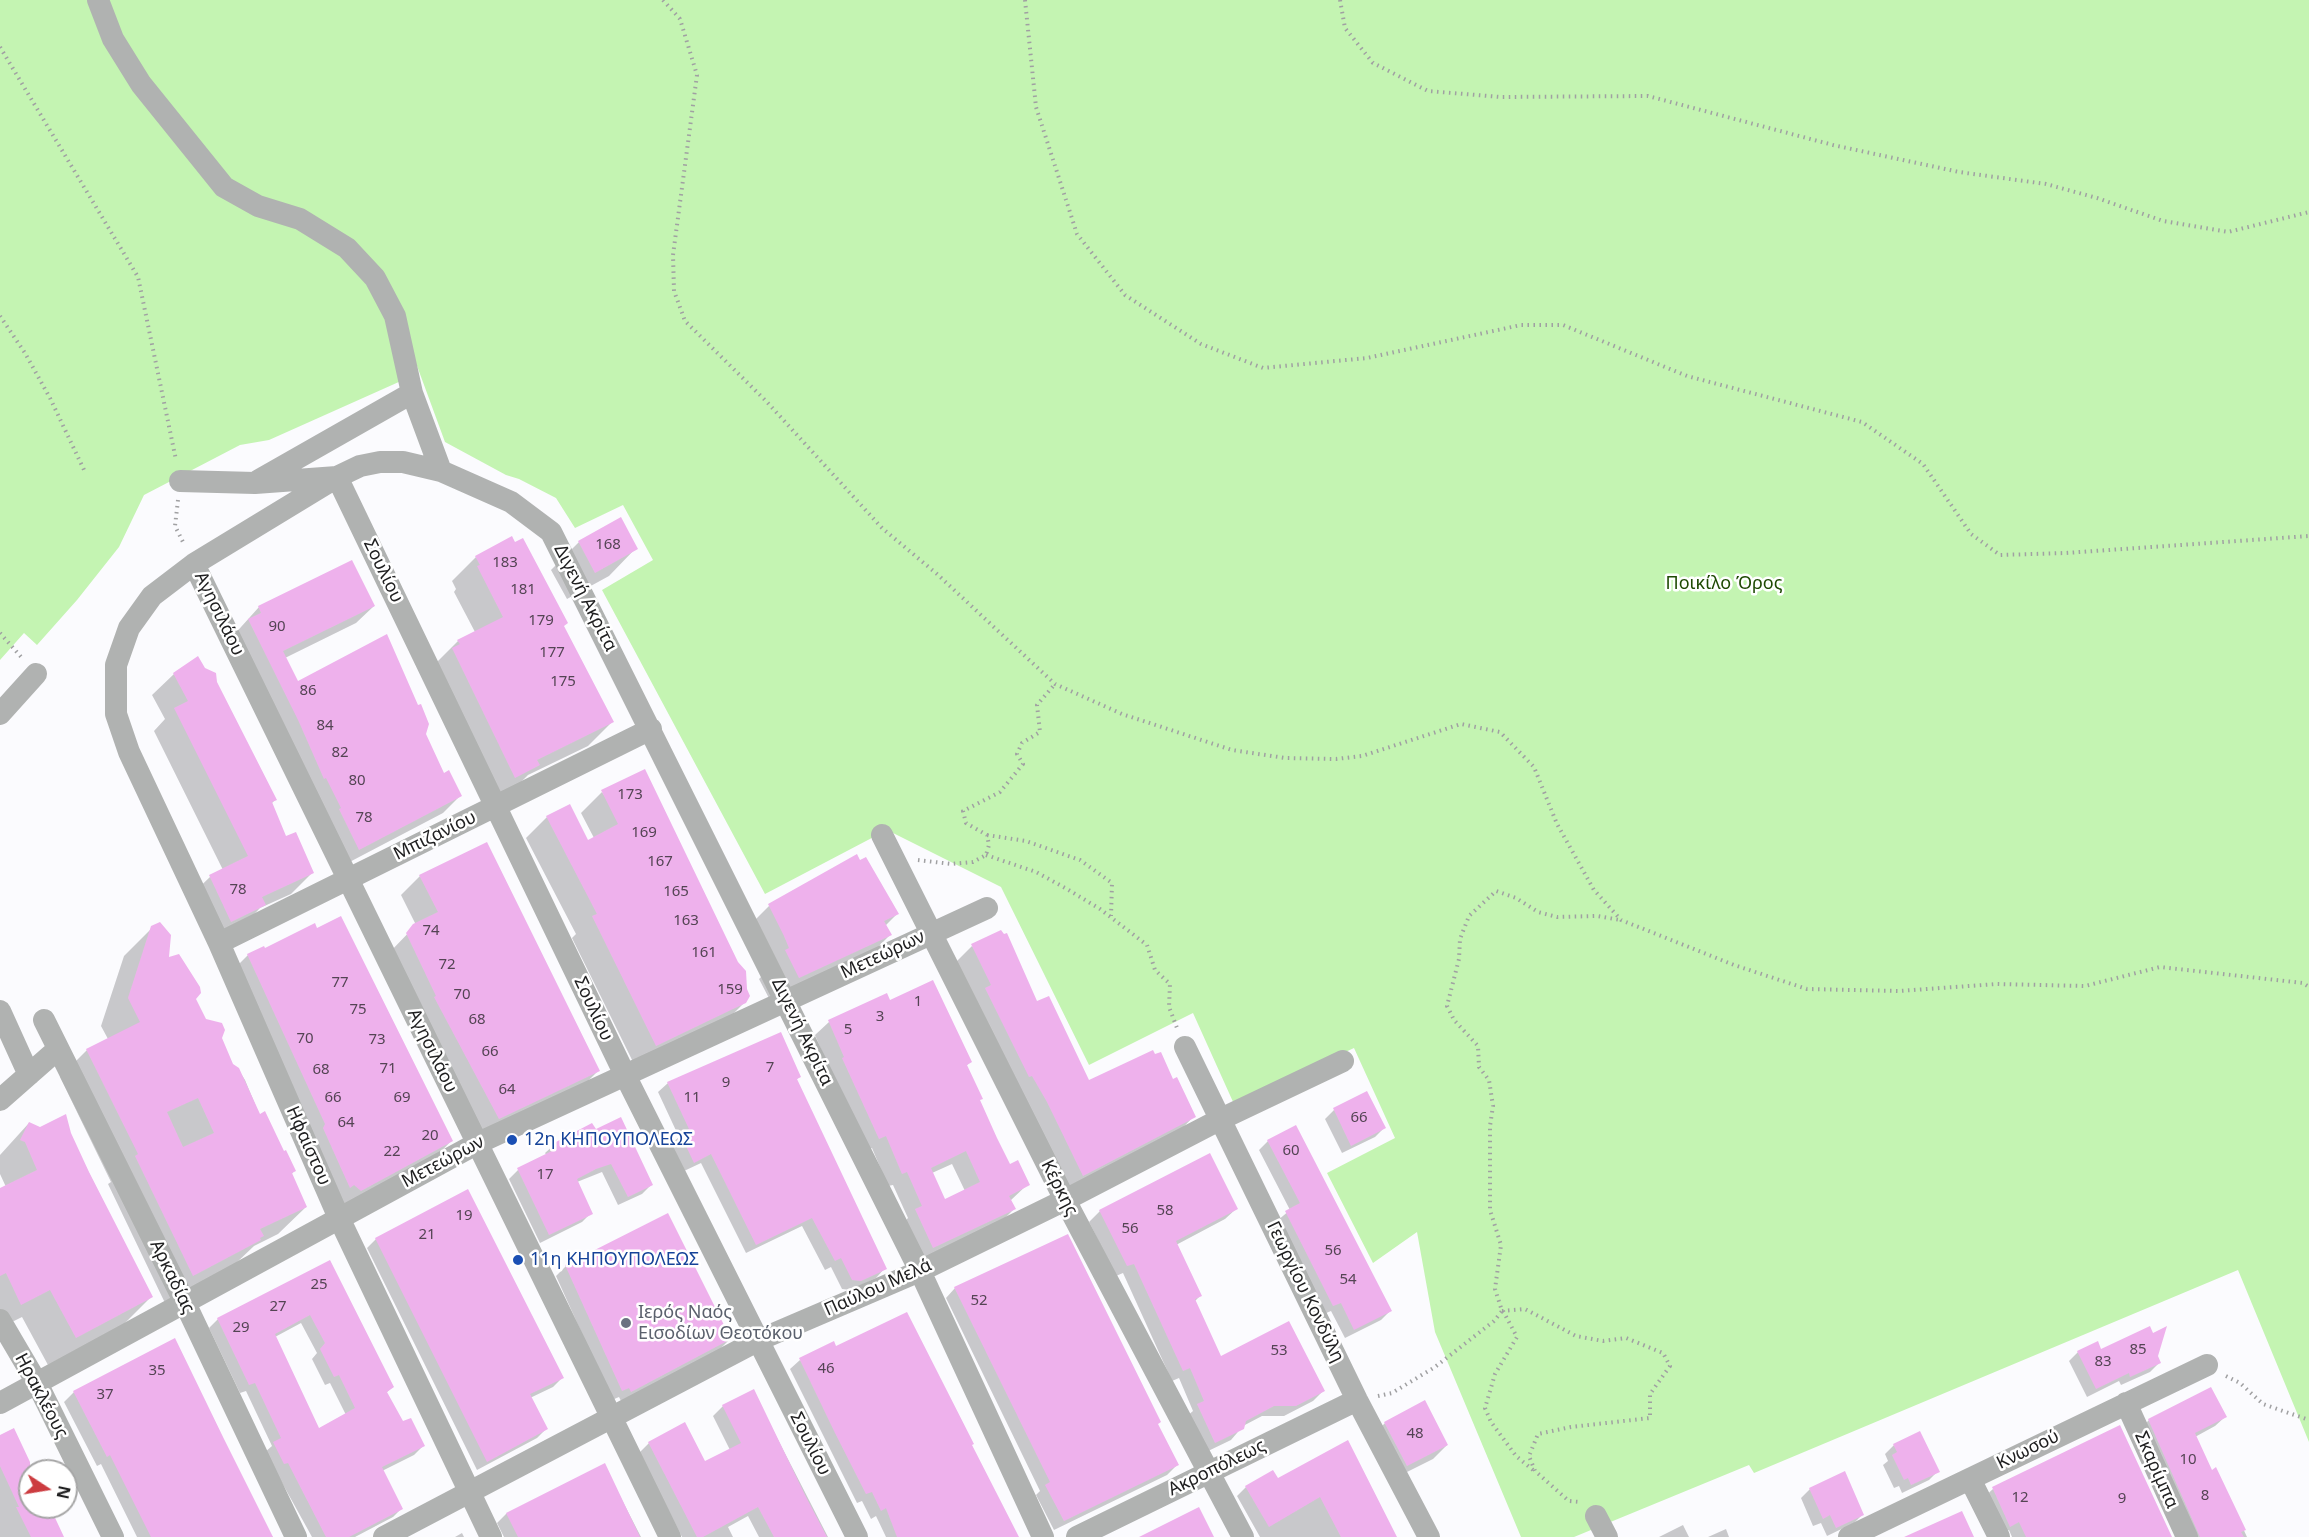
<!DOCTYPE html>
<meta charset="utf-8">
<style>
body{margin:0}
#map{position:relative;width:2309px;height:1537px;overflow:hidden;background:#fbfbfe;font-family:"Noto Sans",sans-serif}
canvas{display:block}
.north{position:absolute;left:18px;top:1459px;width:60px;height:60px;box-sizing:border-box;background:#fff;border:2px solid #a6a6a6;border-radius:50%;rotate:102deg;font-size:16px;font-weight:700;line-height:24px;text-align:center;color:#202021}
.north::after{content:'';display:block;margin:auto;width:21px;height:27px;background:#cc3c40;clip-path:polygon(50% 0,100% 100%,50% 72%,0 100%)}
</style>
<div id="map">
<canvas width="2309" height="1537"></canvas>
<div class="north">N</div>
</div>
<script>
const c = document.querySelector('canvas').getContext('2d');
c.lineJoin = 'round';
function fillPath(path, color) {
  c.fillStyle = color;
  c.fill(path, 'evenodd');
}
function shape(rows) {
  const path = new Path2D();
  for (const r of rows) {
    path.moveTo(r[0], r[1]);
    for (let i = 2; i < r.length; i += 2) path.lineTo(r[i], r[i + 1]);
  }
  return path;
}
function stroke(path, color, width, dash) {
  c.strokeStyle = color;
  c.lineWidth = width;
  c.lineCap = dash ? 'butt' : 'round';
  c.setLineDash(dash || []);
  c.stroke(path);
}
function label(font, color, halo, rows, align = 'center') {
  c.font = font + ' "Noto Sans",sans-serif';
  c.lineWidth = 5;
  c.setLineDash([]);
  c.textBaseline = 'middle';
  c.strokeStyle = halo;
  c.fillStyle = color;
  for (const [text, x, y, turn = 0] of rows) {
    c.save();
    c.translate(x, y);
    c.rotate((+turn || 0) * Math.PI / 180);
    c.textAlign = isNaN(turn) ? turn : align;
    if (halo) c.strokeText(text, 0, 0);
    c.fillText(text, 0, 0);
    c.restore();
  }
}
fillPath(shape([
 [0,0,2309,0,2309,1442,2238,1270,1754,1473,1749,1465,1574,1537,1521,1537,1435,1332,1417,1232,1373,1263,1327,1173,1395,1138,1354,1048,1234,1104,1193,1013,1089,1065,1001,887,887,830,765,894,602,590,653,560,623,505,575,528,556,498,519,479,506,475,445,442,413,355,401,381,269,440,240,445,144,495,119,547,77,600,37,645,24,633,0,660]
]), '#c4f4b2');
fillPath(shape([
 [620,519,636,548,609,576,567,599,551,570,579,542],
 [476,557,562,627,612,722,588,746,528,775,514,789,490,801,434,665,458,641,475,632,454,592,456,589,452,581],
 [374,606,356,623,285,658,298,683,417,707,424,734,443,775,460,796,443,813,342,866,232,637,259,607],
 [174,674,216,683,275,800,271,804,286,838,312,873,291,894,260,908,243,926,209,942,188,898,210,877,223,870,154,731,165,719,152,695],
 [602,792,745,1002,723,1024,635,1066,572,938,576,934,526,838,547,817,569,806,587,842,594,838,581,813],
 [420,876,598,1071,579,1090,479,1137,388,954,416,925,401,895],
 [769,906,897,914,885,926,890,935,863,962,772,1004,759,979,762,976,742,933],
 [152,928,205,1021,221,1038,232,1065,238,1069,245,1080,260,1116,294,1171,291,1175,306,1207,278,1234,254,1246,232,1267,165,1303,108,1184,111,1182,60,1077,87,1050,108,1039,101,1026,124,956],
 [972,946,1036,1003,1088,1082,1154,1056,1194,1116,1171,1140,1059,1198,949,969],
 [248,955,451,1141,434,1159,342,1208,230,973],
 [890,1002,970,1062,966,1066,978,1101,1009,1166,1028,1184,1010,1201,1014,1209,1001,1222,919,1260,902,1224,908,1218,893,1185,888,1186,872,1148,865,1151,815,1035,829,1022],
 [952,1164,965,1191,945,1201,932,1173],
 [799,1077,796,1080,885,1268,876,1278,851,1290,842,1289,831,1267,825,1270,802,1226,746,1253,701,1163,684,1171,671,1144,679,1137,658,1092,668,1083],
 [1367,1093,1384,1128,1375,1137,1342,1153,1325,1119,1334,1110],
 [29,1123,40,1128,69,1133,151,1297,123,1325,48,1365,22,1317,0,1328,0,1190,6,1187,0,1174,0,1155],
 [595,1131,651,1185,642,1194,618,1205,602,1172,577,1182,591,1213,582,1222,540,1243,509,1179,518,1170,547,1156,545,1153,555,1144],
 [1268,1141,1390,1311,1381,1320,1345,1338,1331,1311,1324,1314,1277,1221,1290,1210,1259,1150],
 [1236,1209,1225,1219,1176,1245,1200,1296,1194,1302,1221,1358,1324,1390,1313,1401,1284,1416,1262,1416,1243,1426,1231,1440,1204,1453,1187,1416,1193,1411,1179,1378,1172,1381,1123,1273,1116,1276,1089,1222,1100,1211],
 [376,1239,562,1378,553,1387,530,1398,546,1429,537,1438,477,1470,367,1248],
 [330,1262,392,1387,386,1393,402,1423,423,1446,414,1455,382,1471,402,1508,393,1517,355,1537,312,1537,265,1452,272,1446,246,1391,240,1393,209,1328,218,1319],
 [301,1323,317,1353,312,1359,325,1385,330,1383,346,1415,318,1430,275,1337],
 [566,1266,730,1339,720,1349,621,1401,619,1397,612,1400,556,1276],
 [955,1288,1157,1424,1177,1465,1167,1475,1054,1530,1036,1495,1040,1491,946,1298],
 [2101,1351,2156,1356,2159,1363,2150,1372,2121,1385,2119,1381,2087,1397,2069,1361,2078,1352],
 [800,1360,1017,1537,886,1537,876,1516,871,1519,862,1501,857,1503,790,1369],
 [753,1391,828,1537,759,1537,748,1516,728,1527,733,1537,682,1537,639,1453,649,1443,705,1463,730,1450,713,1416,723,1406],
 [74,1392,273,1537,137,1537,101,1464,97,1466,64,1402],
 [2225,1417,2215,1426,2195,1437,2211,1472,2216,1470,2247,1537,2188,1537,2139,1430,2149,1420],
 [1385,1423,1447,1445,1433,1459,1393,1479,1371,1437],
 [13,1430,32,1471,30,1507,63,1537,0,1537,0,1437],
 [1347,1442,1394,1537,1260,1537,1237,1496,1246,1487,1272,1472,1277,1480],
 [1894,1445,1938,1471,1929,1480,1902,1493,1899,1486,1894,1488,1883,1465,1888,1461,1885,1454],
 [604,1465,641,1537,504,1537,497,1523,506,1514],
 [1810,1489,1863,1514,1854,1523,1827,1536,1821,1523,1813,1526,1801,1498],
 [1993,1489,2170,1537,2012,1537,2009,1530,2000,1535,1983,1498],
 [1683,1525,1689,1537,1659,1537],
 [1726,1529,1729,1537,1708,1537],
 [462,1533,464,1537,455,1537]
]), '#0003');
fillPath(shape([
 [621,517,638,549,595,573,578,541],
 [512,536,515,542,523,538,568,623,564,626,614,722,537,760,540,765,515,778,452,648,460,644,457,640,503,617,477,566,480,565,475,556],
 [352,560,375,606,283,651,298,681,387,634,418,705,421,704,429,724,426,734,444,773,449,770,462,796,359,850,339,809,341,808,326,778,324,779,299,722,248,619,261,613,258,606],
 [198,656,205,668,216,673,217,682,277,800,272,802,286,836,296,832,314,873,262,897,266,905,231,922,209,875,248,856,174,708,188,701,173,673],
 [645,769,738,962,746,971,747,989,750,996,746,1003,733,1009,656,1046,592,916,597,914,546,816,570,804,588,840,618,824,601,790],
 [487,842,600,1071,499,1119,434,997,436,996,406,933,413,924,438,912,419,875],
 [857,854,860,860,866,857,899,914,884,921,892,935,799,978,785,950,789,948,784,936,768,904],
 [341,916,453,1141,361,1191,354,1185,350,1188,340,1166,323,1128,325,1124,247,954,264,946,265,948,315,923,317,928],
 [160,922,171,935,169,957,179,954,200,987,201,993,196,999,206,1019,222,1023,225,1030,222,1038,233,1064,239,1068,260,1114,265,1111,284,1151,286,1150,296,1171,292,1173,307,1207,260,1229,264,1236,260,1238,261,1240,193,1276,135,1156,138,1154,86,1049,140,1022,128,998,151,926],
 [198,1098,214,1133,183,1147,167,1112],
 [1001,930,1004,934,1007,933,1037,1001,1049,996,1089,1080,1153,1050,1155,1054,1161,1052,1173,1079,1177,1077,1196,1117,1083,1176,1047,1102,1032,1076,1029,1077,985,988,991,985,971,944],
 [933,980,972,1062,967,1065,983,1099,980,1100,997,1138,1010,1164,1018,1160,1030,1185,1009,1196,1016,1209,933,1248,915,1209,922,1206,907,1172,902,1174,886,1136,879,1139,842,1058,844,1057,828,1020,887,993,890,1000],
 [966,1151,980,1182,945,1199,931,1168],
 [781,1032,801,1077,797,1079,887,1269,861,1281,852,1280,841,1258,835,1261,812,1218,756,1245,711,1154,694,1163,680,1133,689,1129,667,1082],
 [1367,1091,1386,1128,1351,1146,1333,1108],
 [66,1114,71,1133,89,1172,153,1297,76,1338,50,1290,21,1305,6,1273,0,1276,0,1188,37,1170,25,1142,20,1140,29,1122,40,1127],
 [621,1117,653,1185,628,1197,611,1164,596,1169,577,1179,593,1214,549,1235,517,1168,556,1149,554,1143,592,1123,596,1129],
 [1296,1125,1392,1311,1354,1330,1341,1303,1333,1306,1285,1211,1300,1203,1267,1140],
 [1210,1153,1238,1209,1176,1241,1202,1296,1195,1299,1221,1356,1289,1321,1325,1391,1296,1406,1274,1406,1246,1421,1244,1429,1215,1443,1197,1404,1204,1401,1190,1368,1183,1371,1134,1264,1127,1266,1099,1210],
 [468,1189,564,1378,530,1394,548,1429,487,1462,375,1238],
 [668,1213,731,1339,631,1392,629,1388,622,1391,565,1265],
 [1068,1234,1161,1422,1158,1424,1179,1465,1064,1521,1045,1485,1050,1482,954,1287],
 [330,1260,394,1387,387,1392,403,1421,411,1418,425,1446,382,1467,403,1509,349,1537,326,1537,288,1463,284,1464,273,1442,281,1438,255,1383,249,1385,217,1318],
 [310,1315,325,1343,320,1349,334,1377,339,1375,355,1408,319,1428,275,1334],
 [907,1312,974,1444,972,1445,1019,1537,897,1537,886,1508,881,1511,872,1492,866,1494,835,1433,799,1358,834,1341,836,1346],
 [2150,1326,2153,1333,2167,1326,2158,1356,2161,1363,2130,1377,2129,1373,2096,1389,2077,1351,2098,1341,2101,1349],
 [175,1338,224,1439,273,1537,151,1537,110,1455,107,1457,73,1391],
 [2211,1387,2227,1417,2195,1433,2212,1470,2216,1467,2246,1530,2241,1532,2244,1537,2200,1537,2148,1419],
 [754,1389,805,1495,827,1537,774,1537,758,1507,703,1537,697,1537,648,1442,685,1422,705,1461,741,1443,722,1405],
 [1425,1400,1448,1445,1407,1466,1384,1422],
 [2120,1425,2172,1537,2026,1537,2019,1522,2010,1527,1992,1487],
 [14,1428,30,1462,30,1507,50,1507,64,1537,31,1537,16,1507,19,1507,0,1466,0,1435],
 [1920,1431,1940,1472,1911,1485,1908,1478,1904,1480,1892,1455,1897,1452,1893,1444],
 [1348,1440,1397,1537,1341,1537,1320,1497,1269,1527,1245,1486,1273,1470,1278,1478],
 [605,1463,640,1537,518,1537,506,1513],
 [1845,1471,1864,1515,1836,1528,1830,1515,1823,1519,1809,1488],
 [1199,1507,1214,1537,1139,1537],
 [1962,1511,1974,1537,1904,1537]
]), '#eeb1ec');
stroke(shape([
 [663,0,680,19,697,75,673,255,674,291,685,321,766,401,882,528,937,574,1055,684,1122,714,1232,750,1285,758,1336,759,1362,756,1461,724,1500,732,1534,767,1557,824,1594,890,1621,920,1734,965,1807,989,1899,991,1997,984,2085,986,2160,967,2303,983,2309,987],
 [1025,0,1036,107,1077,234,1125,295,1201,344,1263,368,1367,358,1521,325,1563,325,1687,376,1862,422,1923,464,1971,534,2000,555,2066,553,2309,536],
 [1340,0,1345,28,1373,63,1428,91,1500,97,1648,96,1833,145,1959,172,2046,184,2097,198,2163,221,2228,232,2309,212],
 [0,47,138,277,176,460],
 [0,316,25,353,50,398,85,472],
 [178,500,175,526,184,544],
 [0,633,23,659],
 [987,835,1026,841,1080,860,1112,883,1111,916],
 [986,855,1036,872,1067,889,1100,909,1147,945,1155,970,1170,984,1169,1007,1177,1028],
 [918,860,951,864,973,862,986,855,989,845,987,835,966,823,963,811,1000,792,1023,764,1017,754,1022,743,1040,732,1037,705,1055,684],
 [1502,1311,1525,1309,1576,1336,1603,1341,1626,1338,1663,1353,1670,1366,1650,1394,1650,1418,1571,1427,1538,1434,1529,1456,1535,1471,1569,1501,1580,1502],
 [1503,1311,1517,1337,1495,1374,1485,1408,1491,1422,1516,1456,1533,1470],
 [2226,1376,2240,1383,2263,1404,2309,1420],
 [1378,1396,1392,1393,1435,1367,1494,1321,1502,1311,1495,1289,1501,1245,1490,1210,1490,1126,1493,1106,1489,1080,1479,1067,1478,1046,1454,1020,1447,1006,1459,959,1460,939,1469,916,1496,891,1516,898,1538,912,1557,917,1597,916,1620,920]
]), '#a0a0a2', 4, [1.5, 4.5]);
stroke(shape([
 [98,0,113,39,141,84,224,187,258,206,300,219,347,248,375,278,395,316,412,393],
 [259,480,412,393,441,471],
 [180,481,255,483,337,477,625,1075,857,1537],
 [194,564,670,1537],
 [0,714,36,674],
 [882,835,1065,1200,1243,1537],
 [219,943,651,729],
 [0,1011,29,1075],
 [44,1020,185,1303,296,1537],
 [1185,1047,1357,1400,1429,1537],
 [0,1100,58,1049],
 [0,1320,37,1383,113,1537],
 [0,1403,476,1144,987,908],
 [2126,1403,2187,1537],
 [1970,1479,1999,1537],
 [1596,1516,1607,1537],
 [384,1537,759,1340,920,1271,1065,1200,1221,1119,1343,1061],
 [491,1537,339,1218,219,943,129,752,116,714,116,665,129,628,152,596,194,564,337,477,360,466,380,462,403,462,441,471,511,502,551,532,920,1271,1043,1537],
 [1077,1537,1357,1400],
 [1849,1537,2207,1365]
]), '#b0b2b1', 22);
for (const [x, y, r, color] of [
 [512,1140,6,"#1a4fb4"],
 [518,1260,6,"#1a4fb4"],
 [626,1323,6,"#6b7280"]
]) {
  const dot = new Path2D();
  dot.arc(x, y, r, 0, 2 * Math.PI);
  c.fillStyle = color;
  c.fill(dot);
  stroke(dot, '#fff', 2);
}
label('15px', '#544454', null, [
 ["168",608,545],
 ["183",505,563],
 ["181",523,590],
 ["179",541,621],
 ["90",277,627],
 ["177",552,653],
 ["175",563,682],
 ["86",308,691],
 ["84",325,726],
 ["82",340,753],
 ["80",357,781],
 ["173",630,795],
 ["78",364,818],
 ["169",644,833],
 ["167",660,862],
 ["78",238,890],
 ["165",676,892],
 ["163",686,921],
 ["74",431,931],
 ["161",704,953],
 ["72",447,965],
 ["77",340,983],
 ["159",730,990],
 ["70",462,995],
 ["1",918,1002],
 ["75",358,1010],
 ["3",880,1017],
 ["68",477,1020],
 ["5",848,1030],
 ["70",305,1039],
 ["73",377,1040],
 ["66",490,1052],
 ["7",770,1068],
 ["71",388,1069],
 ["68",321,1070],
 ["9",726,1083],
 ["64",507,1090],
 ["66",333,1098],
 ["69",402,1098],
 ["11",692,1098],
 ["66",1359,1118],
 ["64",346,1123],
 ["20",430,1136],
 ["60",1291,1151],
 ["22",392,1152],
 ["17",545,1175],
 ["58",1165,1211],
 ["19",464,1216],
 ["56",1130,1229],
 ["21",427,1235],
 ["56",1333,1251],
 ["54",1348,1280],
 ["25",319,1285],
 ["52",979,1301],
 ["27",278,1307],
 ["29",241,1328],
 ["85",2138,1350],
 ["53",1279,1351],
 ["83",2103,1362],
 ["46",826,1369],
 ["35",157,1371],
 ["37",105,1395],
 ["48",1415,1434],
 ["10",2188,1460],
 ["8",2205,1496],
 ["12",2020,1498],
 ["9",2122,1499]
]);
label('18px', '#202021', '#fff', [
 ["Σουλίου",383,571,64],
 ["Διγενή Ακρίτα",585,598,63],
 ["Αγησιλάου",219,614,64],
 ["Μπιζανίου",435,836,-26],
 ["Μετεώρων",883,955,-25],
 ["Σουλίου",593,1009,65],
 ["Διγενή Ακρίτα",802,1032,64],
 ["Αγησιλάου",432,1051,64],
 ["Ηφαίστου",308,1146,66],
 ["Μετεώρων",443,1162,-28],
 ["Κέρκης",1059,1188,63],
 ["Αρκαδίας",172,1277,64],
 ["Παύλου Μελά",878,1288,-24],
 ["Γεωργίου Κονδύλη",1305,1292,64],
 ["Ηρακλέους",41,1396,62],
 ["Σουλίου",810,1444,63],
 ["Κνωσού",2028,1450,-26],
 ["Ακροπόλεως",1217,1468,-26],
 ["Σκαρίμπα",2156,1470,66]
]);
label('18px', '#1e4a03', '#fff', [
 ["Ποικίλο Όρος",1724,584]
]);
label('18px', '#164399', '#fff', [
 ["12η ΚΗΠΟΥΠΟΛΕΩΣ",524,1140],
 ["11η ΚΗΠΟΥΠΟΛΕΩΣ",530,1260]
], 'left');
label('18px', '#5b616d', '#fff', [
 ["Ιερός Ναός",638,1313],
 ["Εισοδίων Θεοτόκου",638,1334]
], 'left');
</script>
